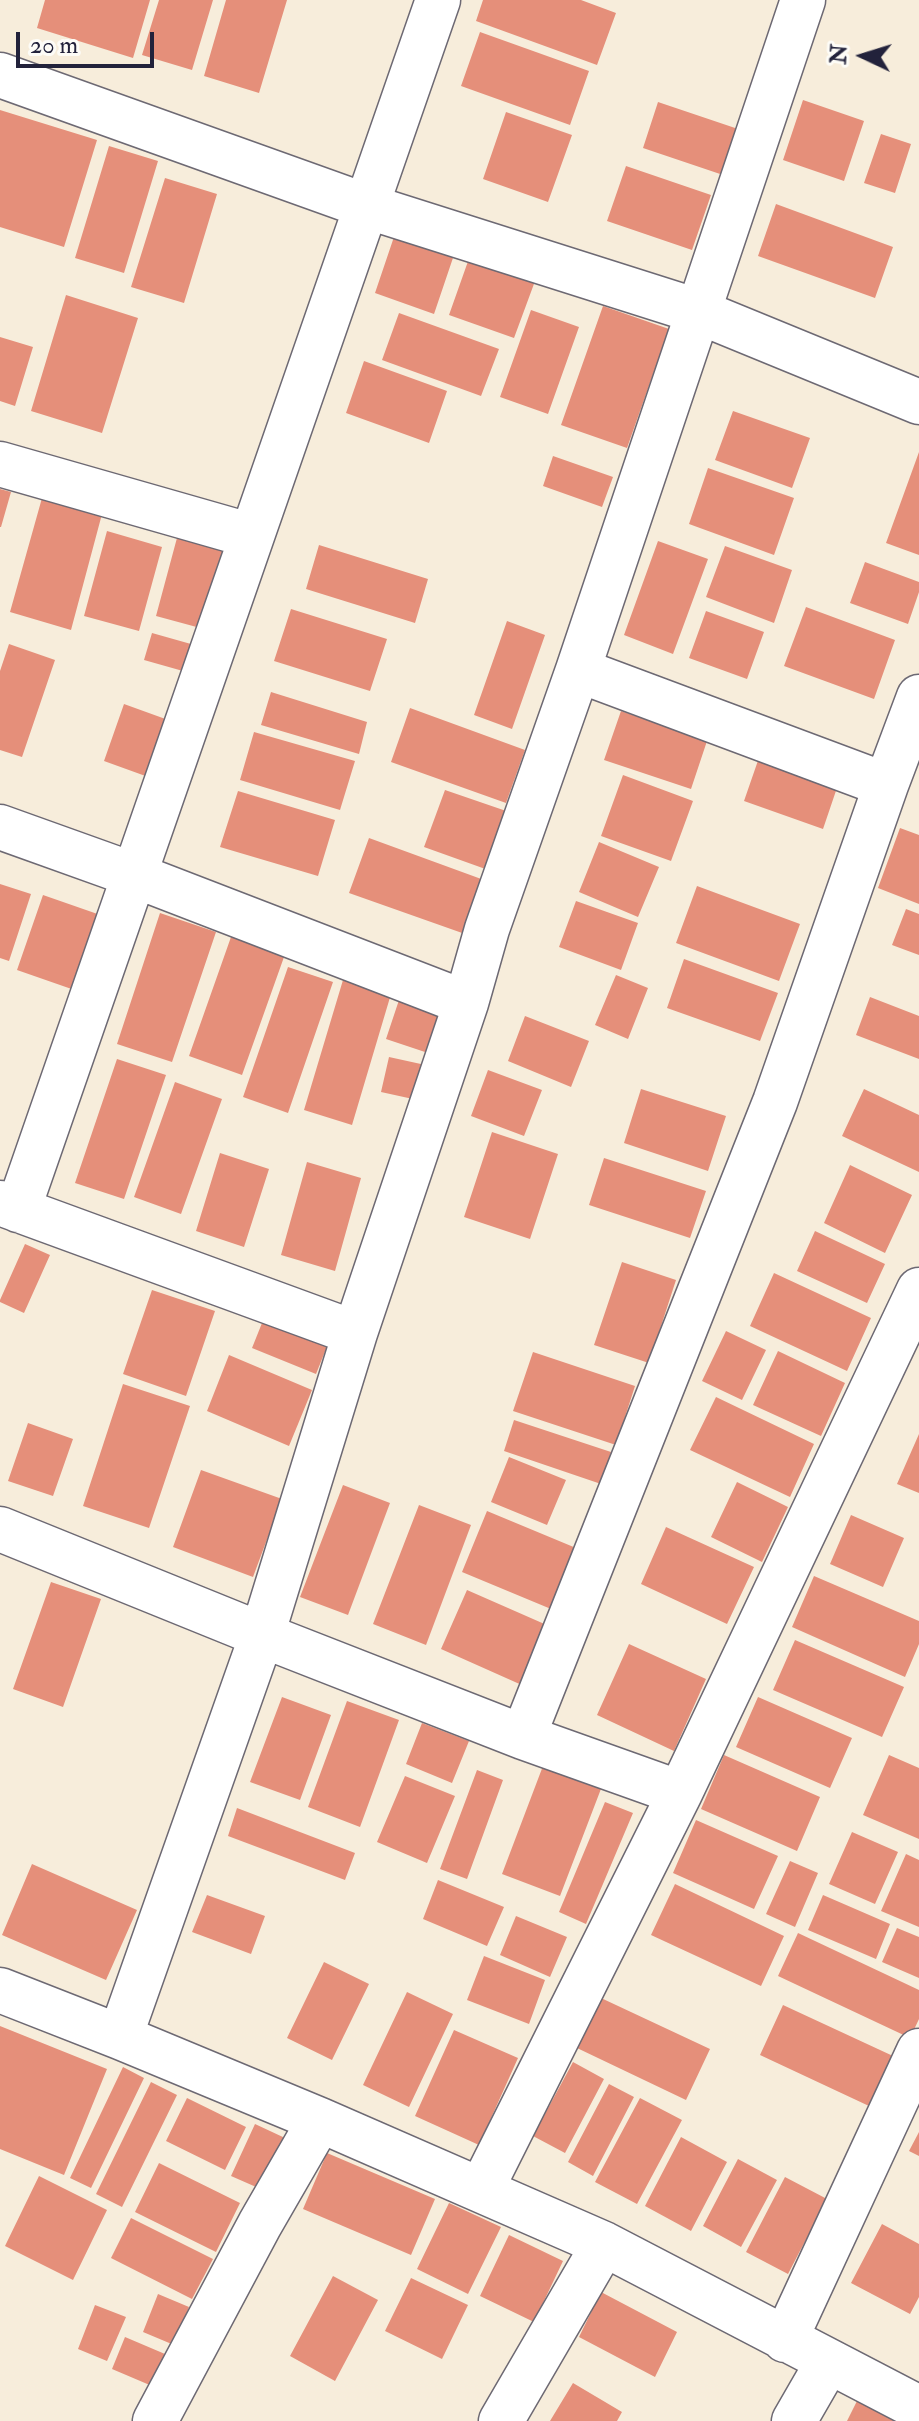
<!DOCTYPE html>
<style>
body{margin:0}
#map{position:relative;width:919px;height:2421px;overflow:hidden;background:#f7eddb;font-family:"IM FELL Double Pica",serif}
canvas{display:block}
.north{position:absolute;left:823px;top:16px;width:80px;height:80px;-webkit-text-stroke:6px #fdfcf7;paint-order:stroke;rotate:274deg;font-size:22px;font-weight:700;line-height:32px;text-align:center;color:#22223b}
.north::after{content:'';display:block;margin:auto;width:28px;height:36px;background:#22223b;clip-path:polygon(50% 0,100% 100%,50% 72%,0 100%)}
.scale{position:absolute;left:16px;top:32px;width:138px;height:36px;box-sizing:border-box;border:4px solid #22223b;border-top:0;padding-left:10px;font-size:24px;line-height:28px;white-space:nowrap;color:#22223b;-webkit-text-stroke:6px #fdfcf7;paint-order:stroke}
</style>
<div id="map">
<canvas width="919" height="2421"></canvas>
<div class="north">N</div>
<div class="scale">20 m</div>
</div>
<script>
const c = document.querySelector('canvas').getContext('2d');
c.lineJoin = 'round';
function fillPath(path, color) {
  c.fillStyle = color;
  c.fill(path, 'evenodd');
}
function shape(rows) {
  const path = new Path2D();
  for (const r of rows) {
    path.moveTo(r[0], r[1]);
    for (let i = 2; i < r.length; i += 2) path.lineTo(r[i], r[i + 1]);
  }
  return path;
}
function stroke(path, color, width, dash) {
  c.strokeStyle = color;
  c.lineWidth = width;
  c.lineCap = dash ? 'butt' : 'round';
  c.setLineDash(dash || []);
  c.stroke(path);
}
fillPath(shape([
 [45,0,150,0,133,58,37,28],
 [159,0,213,0,192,70,142,55],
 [226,0,287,0,259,93,204,76],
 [483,0,581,0,616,13,597,65,476,21],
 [480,32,589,71,570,125,461,86],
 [803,100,864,121,844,181,783,160],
 [658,102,744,131,729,177,643,148],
 [0,110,97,140,64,247,0,227],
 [506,112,572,135,548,202,483,179],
 [881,134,911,144,895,193,864,183],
 [109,146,158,161,124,273,75,258],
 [626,166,711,195,692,250,607,221],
 [165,178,217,194,184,303,131,287],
 [776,204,893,247,875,298,758,256],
 [397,228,456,249,434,314,375,293],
 [472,250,538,273,514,338,449,315],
 [66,295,138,318,102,433,31,411],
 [603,306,669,329,627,448,561,425],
 [531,310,579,327,548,414,500,397],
 [399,313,499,349,481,396,382,360],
 [0,337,33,347,15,406,0,401],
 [364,361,447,391,429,443,346,413],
 [733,411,810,438,792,488,715,460],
 [919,452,919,555,886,543],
 [553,456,613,477,602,507,543,486],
 [708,468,794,498,774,555,689,524],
 [0,489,11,492,1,527,0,527],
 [42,498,102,514,71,630,10,612],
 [181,523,230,536,204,629,156,616],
 [107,531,162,547,139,631,84,616],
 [658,541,708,559,673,654,624,635],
 [319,545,428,579,415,623,306,589],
 [725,546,792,570,774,623,706,597],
 [865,562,919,582,919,592,908,624,850,603],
 [806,607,895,640,874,699,784,666],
 [291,609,387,639,370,691,274,661],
 [706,611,764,632,747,679,689,658],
 [507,621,545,635,512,729,474,715],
 [152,633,198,646,190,673,144,660],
 [9,644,55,660,22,757,0,750,0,671],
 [271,692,367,722,359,754,261,725],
 [124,704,171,721,151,778,104,761],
 [410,708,525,750,506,803,391,762],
 [621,711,707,741,691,789,604,760],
 [254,732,355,761,340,810,240,780],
 [762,749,841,776,823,829,744,801],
 [623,775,693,801,671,861,601,836],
 [445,790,512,813,491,871,424,847],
 [238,791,335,820,318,876,220,847],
 [900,828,919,835,919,904,878,888],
 [369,838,484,880,465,934,349,893],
 [599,842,659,867,638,917,579,892],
 [0,884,31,894,9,961,0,958],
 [697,886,800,924,779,981,676,943],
 [43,895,109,918,83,993,17,970],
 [576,901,638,923,621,970,559,947],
 [906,909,919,914,919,955,892,945],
 [160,913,216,932,172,1062,117,1044],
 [231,937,284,957,242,1075,189,1056],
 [684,959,778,993,760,1041,667,1008],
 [288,967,333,982,288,1113,243,1097],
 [616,975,648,988,628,1039,595,1025],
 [343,980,391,994,352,1125,304,1110],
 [404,985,449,999,431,1054,386,1039],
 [870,997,919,1016,919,1059,856,1035],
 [525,1016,589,1041,571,1087,508,1061],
 [389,1057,430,1066,422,1101,381,1092],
 [117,1059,166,1075,124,1199,75,1183],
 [488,1070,542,1090,524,1136,471,1116],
 [175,1082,222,1099,181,1214,134,1197],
 [641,1089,726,1116,708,1171,624,1143],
 [864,1089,919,1115,919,1172,842,1136],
 [492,1132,558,1154,530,1239,464,1217],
 [220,1153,269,1169,244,1247,196,1231],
 [604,1158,706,1191,690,1238,589,1205],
 [307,1162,361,1178,335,1271,281,1255],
 [850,1165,912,1195,885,1253,824,1223],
 [815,1231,885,1264,867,1303,797,1271],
 [25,1244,50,1255,24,1313,0,1302,0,1300],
 [622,1262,676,1280,649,1363,594,1345],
 [774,1273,871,1318,847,1371,750,1326],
 [152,1290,215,1311,186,1396,123,1374],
 [268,1308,332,1334,316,1374,252,1348],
 [726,1331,766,1350,742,1400,702,1381],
 [778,1351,845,1383,821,1436,753,1405],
 [533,1352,635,1386,616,1445,513,1411],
 [229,1355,312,1390,289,1446,207,1411],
 [123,1384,190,1406,149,1528,83,1506],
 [716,1397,814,1444,790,1497,690,1450],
 [514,1420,611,1452,601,1484,504,1451],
 [28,1423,73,1439,53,1496,8,1481],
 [919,1434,919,1493,897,1484],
 [509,1457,566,1480,547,1525,491,1502],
 [201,1470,282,1499,253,1577,173,1547],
 [737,1482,788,1507,762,1562,711,1537],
 [343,1485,390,1503,348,1615,300,1597],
 [419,1505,471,1525,426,1645,373,1624],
 [487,1511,576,1548,551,1609,462,1572],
 [851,1515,904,1538,883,1587,830,1564],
 [666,1527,754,1567,727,1624,641,1584],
 [814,1576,919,1621,919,1644,905,1677,792,1627],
 [51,1582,101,1599,63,1707,13,1689],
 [467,1590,549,1626,524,1686,441,1649],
 [795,1640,904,1687,882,1737,773,1690],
 [629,1644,706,1679,674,1751,597,1715],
 [282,1697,331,1715,300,1800,250,1782],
 [758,1697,852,1738,830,1788,736,1747],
 [347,1701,399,1720,360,1827,308,1807],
 [422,1723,469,1741,452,1783,406,1764],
 [724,1755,820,1797,797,1851,701,1809],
 [889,1755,919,1768,919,1839,863,1815],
 [546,1758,604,1781,560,1896,502,1874],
 [477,1770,503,1780,467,1879,440,1869],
 [405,1776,455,1796,427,1863,377,1842],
 [605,1802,633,1813,586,1924,559,1912],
 [237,1808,355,1853,345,1880,228,1836],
 [696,1820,778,1856,754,1909,673,1873],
 [852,1832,898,1852,875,1904,829,1884],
 [906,1854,919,1860,919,1927,881,1911],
 [790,1861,818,1873,795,1927,766,1914],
 [32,1864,137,1910,106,1980,2,1935],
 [438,1880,504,1907,487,1946,423,1919],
 [675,1884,784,1936,761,1986,651,1935],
 [207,1895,265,1916,251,1954,192,1932],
 [823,1895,890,1924,876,1959,808,1930],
 [516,1916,567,1937,550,1977,500,1955],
 [897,1928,919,1937,919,1978,882,1962],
 [798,1933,919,1990,919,2019,910,2038,778,1976],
 [484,1956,545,1980,529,2024,467,2000],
 [324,1962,369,1984,332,2060,287,2038],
 [407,1992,453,2014,409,2107,363,2085],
 [601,1998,710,2049,686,2100,577,2048],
 [783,2005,893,2056,869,2106,760,2055],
 [0,2026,107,2069,64,2175,0,2149],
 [454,2030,518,2058,479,2145,415,2116],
 [573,2062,604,2079,565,2153,533,2136],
 [123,2067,144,2078,91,2188,70,2178],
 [151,2082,177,2095,122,2207,96,2194],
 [609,2084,634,2097,593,2176,568,2162],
 [187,2098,246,2127,225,2170,166,2141],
 [640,2098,682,2120,637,2204,595,2182],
 [255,2124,285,2138,263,2190,231,2176],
 [919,2132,919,2156,909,2151],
 [681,2137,727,2162,691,2231,645,2206],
 [327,2153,435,2199,411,2255,303,2209],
 [738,2159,777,2180,741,2247,703,2226],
 [159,2163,240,2203,216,2252,135,2212],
 [39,2176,107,2210,73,2280,5,2246],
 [785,2177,827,2199,788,2274,746,2252],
 [449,2203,501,2227,468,2294,417,2269],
 [131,2218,213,2259,192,2299,111,2258],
 [882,2224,919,2244,919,2297,910,2314,851,2283],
 [509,2235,563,2261,534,2322,480,2296],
 [333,2276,378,2300,335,2381,290,2356],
 [411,2278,468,2305,442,2359,385,2331],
 [601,2292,677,2332,655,2377,579,2337],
 [158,2294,189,2307,174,2345,143,2332],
 [95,2305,126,2317,107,2361,78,2349],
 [125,2337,165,2354,152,2386,112,2369],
 [573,2383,622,2412,617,2421,550,2421],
 [860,2395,911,2421,847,2421]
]), '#e58f7a');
const street = shape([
 [0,75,366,206,697,311,919,402],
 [0,464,252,536],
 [578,670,886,785],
 [0,827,134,875,466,1003],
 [0,1203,355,1333],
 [18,1210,438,0],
 [0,1529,262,1635,523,1737,680,1793],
 [523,1737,775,1102,886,785,919,697],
 [0,1990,120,2037,320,2120,604,2244,919,2408],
 [120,2037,262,1635,355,1333,466,1003,487,929,578,670,803,0],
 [481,2190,680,1793,919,1290],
 [785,2340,919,2051],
 [155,2421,260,2224,320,2120],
 [501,2421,604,2244],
 [794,2421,828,2362]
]);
stroke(street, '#6d6973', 47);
stroke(street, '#fff', 44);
</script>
